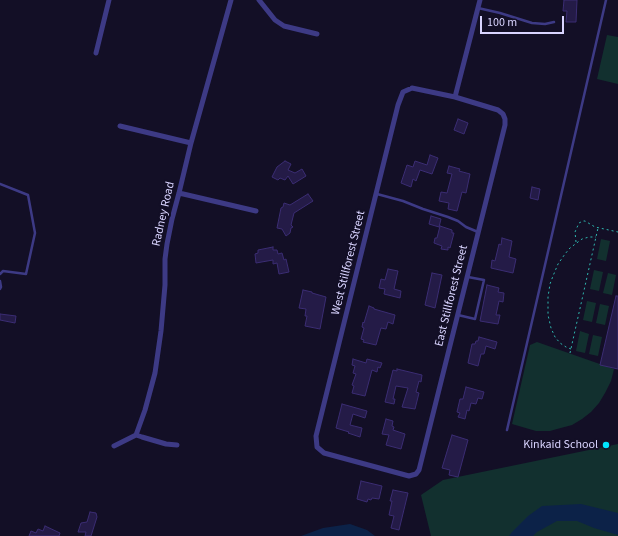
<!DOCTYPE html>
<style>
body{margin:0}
#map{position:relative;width:618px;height:536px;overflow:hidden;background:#130f26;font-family:"Source Sans 3",sans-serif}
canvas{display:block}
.scale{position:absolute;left:480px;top:16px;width:84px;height:18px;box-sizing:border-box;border:2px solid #d9d4ff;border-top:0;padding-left:5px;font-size:12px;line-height:14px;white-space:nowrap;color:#d9d4ff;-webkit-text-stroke:3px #130f26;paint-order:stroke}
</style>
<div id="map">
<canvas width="618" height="536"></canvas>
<div class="scale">100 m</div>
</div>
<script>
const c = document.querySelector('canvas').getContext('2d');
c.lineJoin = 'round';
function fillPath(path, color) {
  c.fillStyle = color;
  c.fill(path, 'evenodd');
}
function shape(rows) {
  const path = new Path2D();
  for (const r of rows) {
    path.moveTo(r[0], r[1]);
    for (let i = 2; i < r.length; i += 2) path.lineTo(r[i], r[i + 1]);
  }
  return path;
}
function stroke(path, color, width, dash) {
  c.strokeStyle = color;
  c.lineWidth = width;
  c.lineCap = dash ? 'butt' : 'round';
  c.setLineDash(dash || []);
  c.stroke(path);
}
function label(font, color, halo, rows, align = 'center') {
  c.font = font + ' "Source Sans 3",sans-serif';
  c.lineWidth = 4;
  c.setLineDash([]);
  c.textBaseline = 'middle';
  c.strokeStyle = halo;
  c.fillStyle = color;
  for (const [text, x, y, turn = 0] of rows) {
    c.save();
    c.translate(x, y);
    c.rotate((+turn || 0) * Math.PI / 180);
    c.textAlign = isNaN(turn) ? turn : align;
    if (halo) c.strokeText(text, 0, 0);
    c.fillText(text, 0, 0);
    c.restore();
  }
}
fillPath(shape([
 [607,35,618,37,618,84,597,79],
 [601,239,610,241,606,261,597,259],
 [594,270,603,272,599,291,590,289],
 [608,273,616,275,612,295,603,293],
 [587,301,596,303,592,322,583,320],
 [600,304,609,306,605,325,596,323],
 [580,331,589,334,585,353,576,351],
 [593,335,602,337,598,356,589,354],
 [537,342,614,369,611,381,605,393,599,403,591,412,582,419,572,425,557,429,550,431,536,431,512,424,530,345],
 [618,444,618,536,431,536,421,495,443,480]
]), '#12302f');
fillPath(shape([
 [581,504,618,513,618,535,594,528,577,521,557,521,537,532,533,536,509,536,512,532,528,516,542,506],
 [350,524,367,530,375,536,301,536,323,528]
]), '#0c2248');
const building = shape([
 [564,0,577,0,576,22,566,22,567,11,563,11,564,0],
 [458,119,468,123,464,134,454,130,458,119],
 [430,155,438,158,432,174,420,170,416,181,413,179,411,187,401,183,407,165,413,167,415,161,427,165,430,155],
 [285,161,291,164,288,170,295,173,302,169,306,176,293,184,288,176,285,180,280,178,278,180,272,177,277,167,285,161],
 [449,166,460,169,459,171,470,174,466,193,462,192,457,211,448,209,449,203,439,201,441,192,447,193,452,174,447,173,449,166],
 [532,187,540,189,538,200,530,198,532,187],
 [308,194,313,201,294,213,291,225,293,227,291,228,290,233,286,236,282,229,277,228,281,208,283,207,284,203,290,205,308,194],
 [431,216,441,219,439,227,429,224,431,216],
 [440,226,452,230,452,233,454,233,450,248,448,247,448,250,441,249,442,246,434,243,435,238,437,238,440,226],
 [502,238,512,241,509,257,516,259,513,273,491,268,492,260,495,261,499,244,501,245,502,238],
 [273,247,273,250,277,250,278,254,282,253,284,260,286,259,289,272,279,274,277,263,273,264,273,260,256,263,255,254,258,253,258,250,273,247],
 [388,269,398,271,394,289,401,291,400,298,384,294,385,289,379,288,381,279,385,280,388,269],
 [432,273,442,275,435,308,425,305,432,273],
 [487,285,499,288,498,292,504,293,503,302,499,301,496,315,500,315,498,324,480,321,487,285],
 [303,290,312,292,312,293,326,297,320,329,305,326,307,316,305,316,306,309,299,308,303,290],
 [616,296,618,296,618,369,600,365,616,296],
 [369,306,374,308,374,309,395,315,393,324,388,322,386,329,381,328,376,345,363,342,364,340,361,339,364,328,362,327,363,322,364,323,369,306],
 [0,314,16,316,15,323,0,320,0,314],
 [479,337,497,342,495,349,486,346,484,354,481,354,478,366,468,363,472,344,475,344,476,341,478,341,479,337],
 [353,359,366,363,367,359,382,363,380,368,378,367,377,372,372,370,365,396,352,393,354,386,352,385,356,374,353,373,355,366,352,365,353,359],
 [397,369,422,375,421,382,419,381,416,392,419,393,415,409,402,407,408,388,396,386,393,399,395,399,394,404,385,402,393,370,397,371,397,369],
 [466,387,484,392,482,399,478,398,476,404,471,403,469,411,467,410,465,419,458,417,460,413,457,412,460,399,463,399,466,387],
 [342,404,367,411,365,418,353,414,350,425,362,428,360,437,348,433,349,432,336,428,342,404],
 [386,419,393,421,392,426,394,427,393,430,405,434,401,449,386,445,389,435,382,434,386,419],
 [452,435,468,440,458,477,449,475,450,470,442,468,452,435],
 [361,481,382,486,379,499,372,498,371,500,368,499,367,502,357,499,361,481],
 [393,490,408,493,399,530,391,528,394,516,389,515,392,501,390,501,393,490],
 [90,512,96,513,97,517,91,536,85,536,86,532,78,532,81,523,87,522,90,512],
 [45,526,60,533,59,536,29,536,31,531,36,533,38,529,43,531,45,526]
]);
fillPath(building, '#241b47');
stroke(building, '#3b2d73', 1);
stroke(shape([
 [576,242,575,232,579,223,583,221,585,221,595,227,618,232],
 [571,349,566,347,560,343,555,337,551,328,548,315,548,297,550,284,553,276,558,264,565,254,570,248,582,239,589,237,596,237],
 [570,353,598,228]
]), '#2fb8b0', 1, [2, 3]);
stroke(shape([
 [478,8,500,13,532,23,545,24,554,22],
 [0,184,28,195,35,233,26,274,3,271,0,274],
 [377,194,403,201,423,209,448,217,458,221,466,227,478,232],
 [0,281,1,287,0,289],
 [458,315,475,319,484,280,468,277],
 [507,430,606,0]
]), '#3d3a85', 2.5);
stroke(shape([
 [259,0,275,20,284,26,317,34],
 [96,53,109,0],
 [412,88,455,97,498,110,503,114,505,119,505,125,419,470,416,474,409,476,324,453,317,447,316,436,398,105,403,92,412,88],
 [455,97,480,0],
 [120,126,191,143],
 [179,193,256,211],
 [136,435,142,437,166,444,177,445],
 [114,446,136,435,145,410,155,373,161,331,165,285,165,259,167,244,172,219,179,193,191,143,231,0]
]), '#3d3a85', 5);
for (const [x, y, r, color] of [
 [606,445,4,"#00e5ff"]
]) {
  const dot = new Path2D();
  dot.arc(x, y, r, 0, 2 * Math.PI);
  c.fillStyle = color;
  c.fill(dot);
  stroke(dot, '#130f26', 1.5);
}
label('12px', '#d9d4ff', '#130f26', [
 ["Radney Road",164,214,-77],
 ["West Stillforest Street",349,263,-76],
 ["East Stillforest Street",452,296,-76]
]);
label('12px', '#d9d4ff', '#130f26', [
 ["Kinkaid School",598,445]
], 'right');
</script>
